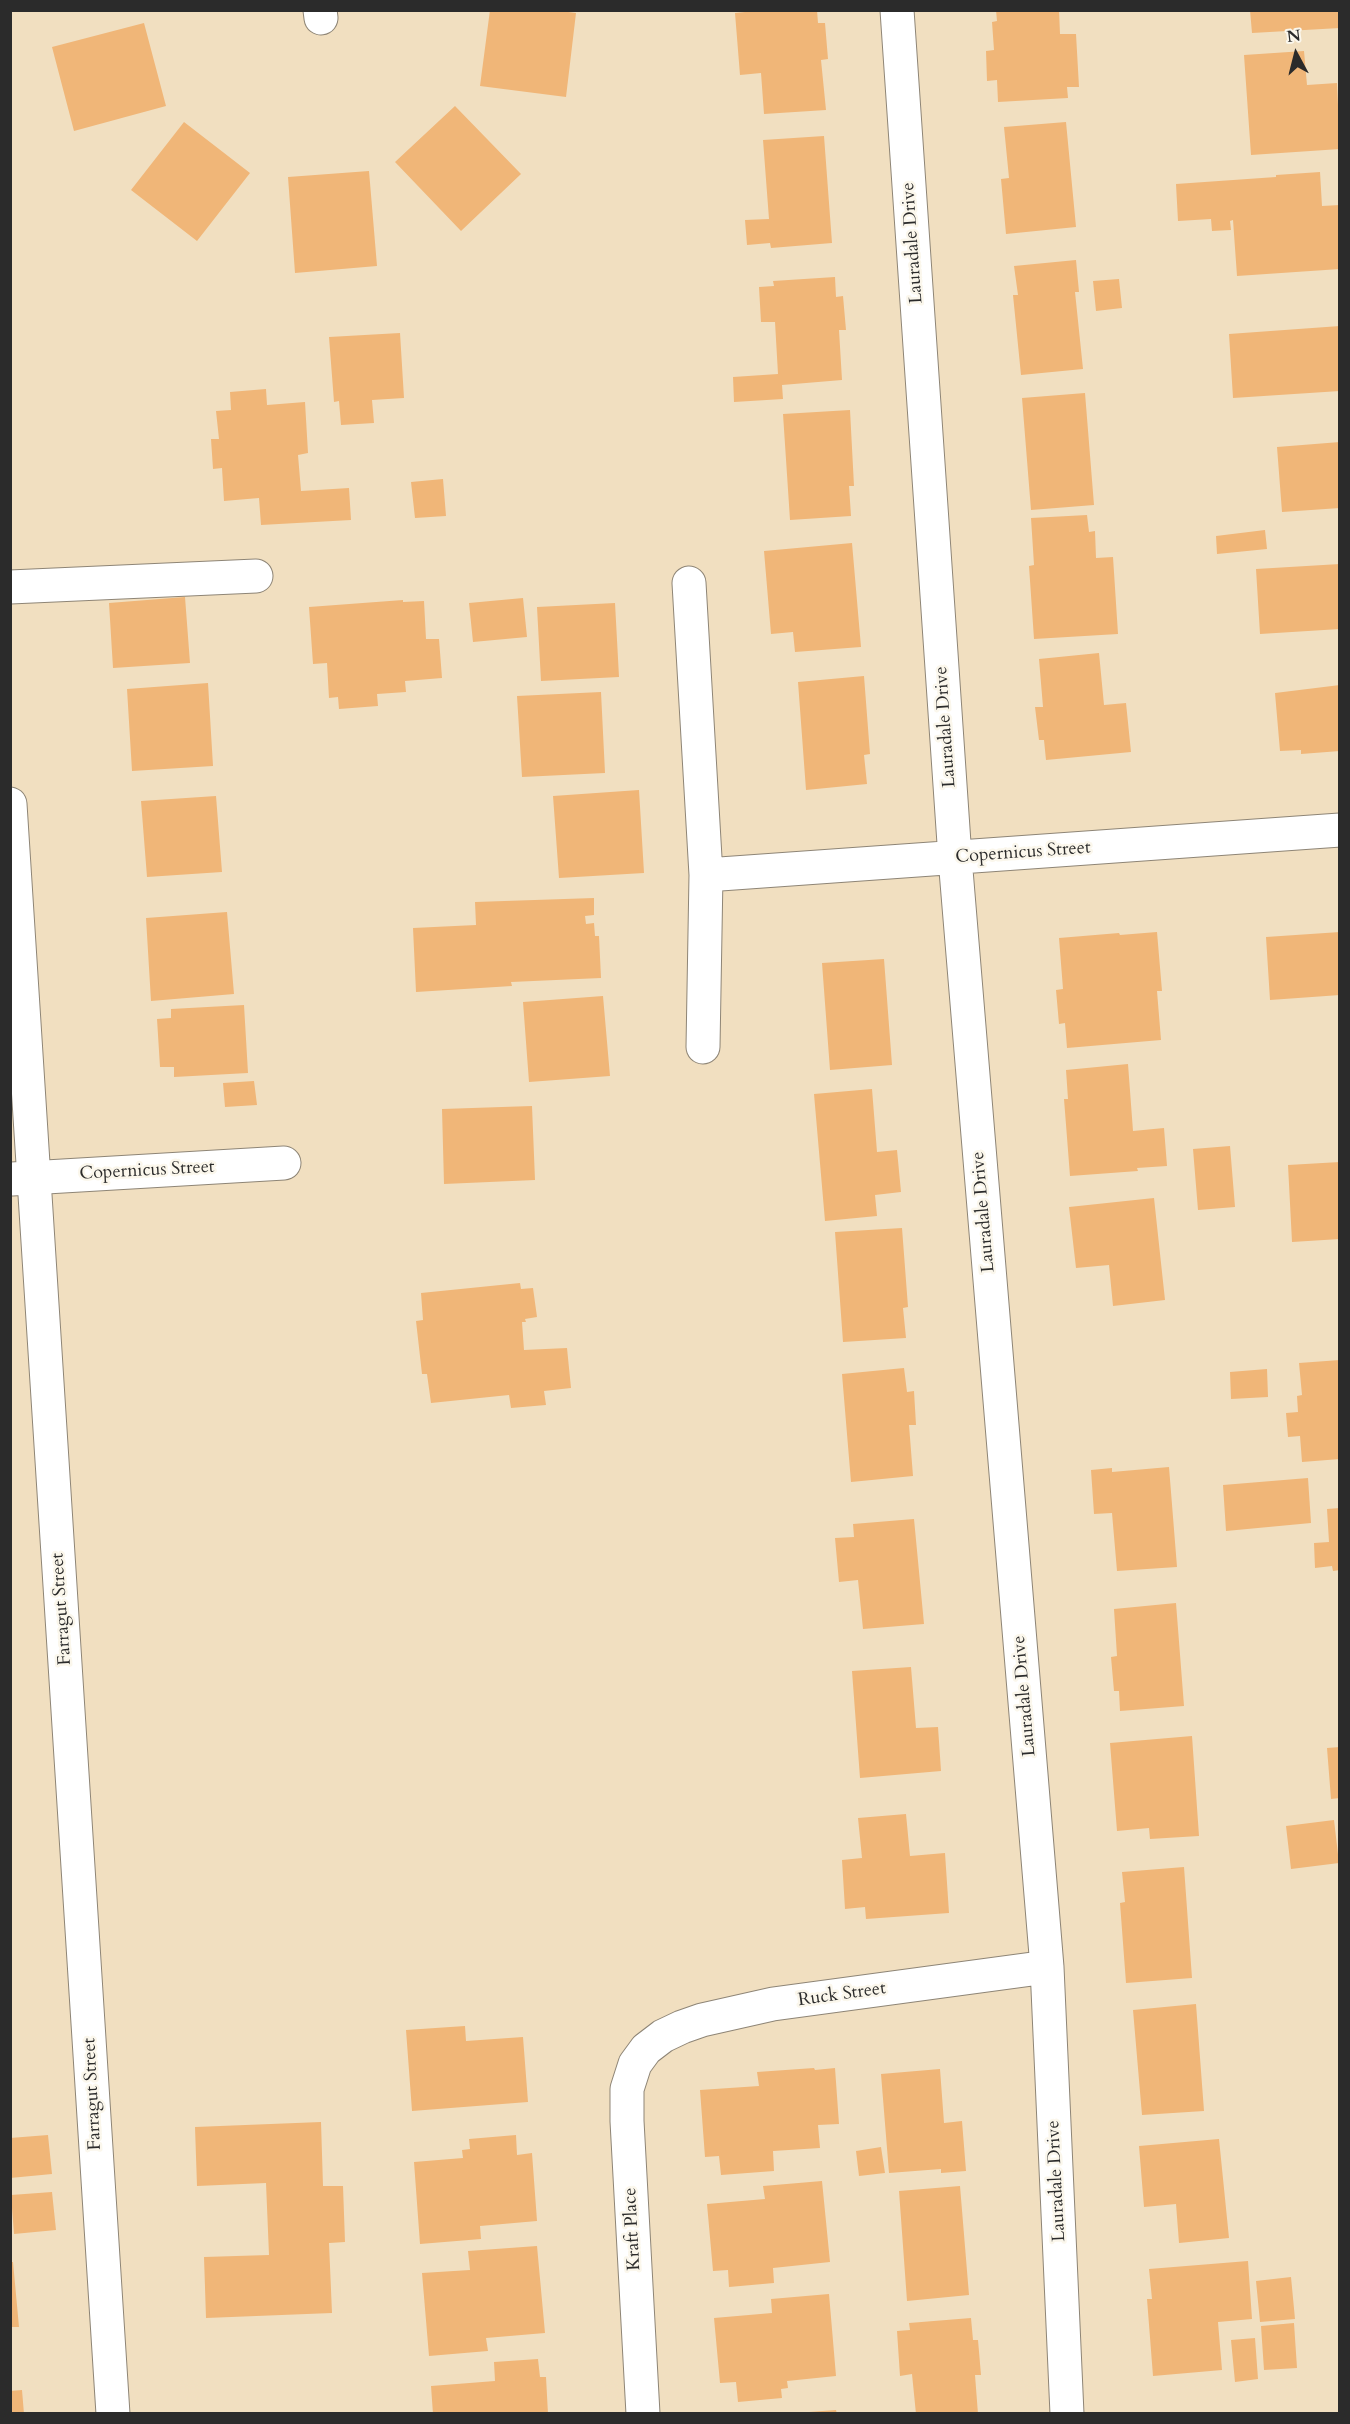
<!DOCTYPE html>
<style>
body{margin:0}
#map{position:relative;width:1350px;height:2424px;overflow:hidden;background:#f1dfc0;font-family:Cardo,serif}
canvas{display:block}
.frame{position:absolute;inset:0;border:12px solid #2b2b2b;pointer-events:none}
.north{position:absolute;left:1266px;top:24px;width:60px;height:60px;-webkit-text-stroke:4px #fbf7ec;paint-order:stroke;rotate:353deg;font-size:16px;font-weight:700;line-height:24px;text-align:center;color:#2b2b2b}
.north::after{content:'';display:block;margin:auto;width:21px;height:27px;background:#2b2b2b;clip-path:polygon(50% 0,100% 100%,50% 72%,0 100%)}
</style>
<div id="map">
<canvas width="1350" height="2424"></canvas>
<div class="frame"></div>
<div class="north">N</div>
</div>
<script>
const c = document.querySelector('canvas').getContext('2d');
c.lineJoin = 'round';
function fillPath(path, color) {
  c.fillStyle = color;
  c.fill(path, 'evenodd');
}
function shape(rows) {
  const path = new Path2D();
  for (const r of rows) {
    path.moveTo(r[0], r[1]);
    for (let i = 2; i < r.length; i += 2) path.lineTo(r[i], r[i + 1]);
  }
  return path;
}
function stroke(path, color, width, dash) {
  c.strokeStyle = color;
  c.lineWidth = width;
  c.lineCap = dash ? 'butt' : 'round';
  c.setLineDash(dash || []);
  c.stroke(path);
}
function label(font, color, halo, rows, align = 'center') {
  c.font = font + ' Cardo,serif';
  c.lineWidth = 5;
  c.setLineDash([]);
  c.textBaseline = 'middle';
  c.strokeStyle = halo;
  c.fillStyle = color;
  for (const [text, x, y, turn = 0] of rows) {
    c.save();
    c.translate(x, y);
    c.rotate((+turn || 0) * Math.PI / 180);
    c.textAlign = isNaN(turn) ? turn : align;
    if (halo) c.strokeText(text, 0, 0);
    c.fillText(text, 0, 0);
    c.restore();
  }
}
fillPath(shape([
 [490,10,553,10,576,13,566,97,480,86],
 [765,10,817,10,818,23,825,23,828,59,821,60,826,110,764,114,761,73,740,75,735,13],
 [996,10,1059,10,1060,34,1076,34,1079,87,1067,87,1068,98,998,102,997,80,987,81,986,51,994,50,992,22,997,21],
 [1250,10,1340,10,1340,28,1252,33],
 [144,23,166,106,74,131,52,47],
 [1304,51,1307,85,1337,83,1340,149,1251,155,1244,55],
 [455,106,521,174,461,231,395,162],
 [184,122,250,173,197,241,131,190],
 [1066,122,1076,227,1006,234,1001,179,1009,178,1004,127],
 [824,136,832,243,771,248,770,243,747,245,745,220,769,219,763,140],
 [369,171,377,266,295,273,288,177],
 [1320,172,1322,206,1340,205,1340,269,1237,276,1233,220,1230,221,1231,230,1212,231,1211,219,1178,221,1176,184,1276,177,1276,175],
 [1076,260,1079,292,1075,292,1083,369,1021,375,1013,295,1018,295,1014,266],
 [835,277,836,297,843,296,846,330,839,330,842,380,782,385,783,399,734,402,733,377,778,374,775,322,761,322,759,287,774,286,773,281],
 [1119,279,1122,308,1096,311,1093,281],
 [1340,326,1340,391,1233,398,1229,334],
 [400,333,404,398,372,400,374,423,341,425,339,401,334,402,329,337],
 [266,389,267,405,305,402,308,453,298,455,301,491,349,488,351,520,261,525,259,498,224,501,222,468,213,469,211,439,219,439,216,411,231,410,230,392],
 [1085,393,1094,505,1031,510,1022,398],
 [850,410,854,486,849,486,851,516,790,520,783,414],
 [1340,442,1340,508,1282,512,1277,447],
 [443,479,446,516,415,518,411,482],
 [1087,515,1089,532,1095,531,1096,558,1113,557,1118,634,1034,639,1029,566,1034,565,1031,518],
 [1265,530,1267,549,1217,554,1216,536],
 [852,543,861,647,795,652,793,632,771,634,764,551],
 [1340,564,1340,629,1260,634,1256,569],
 [185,597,190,663,113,668,109,603],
 [523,598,527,637,473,642,469,603],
 [403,600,403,602,424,601,426,639,439,639,442,678,405,681,406,692,377,694,378,706,339,709,338,697,329,698,327,663,313,664,309,607],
 [615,603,619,677,541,681,537,607],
 [1099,653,1104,705,1126,703,1131,752,1046,760,1044,740,1039,740,1035,707,1043,707,1039,659],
 [864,676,870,754,864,755,867,784,806,790,798,682],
 [208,683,213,766,132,771,127,689],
 [1340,685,1340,751,1301,754,1301,750,1280,751,1275,693],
 [601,692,605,773,522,777,517,696],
 [639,790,644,873,559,878,553,796],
 [216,796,222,872,147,877,141,801],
 [594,898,594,915,585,916,586,924,594,923,595,936,599,936,601,978,511,982,512,986,416,992,413,928,476,925,475,902],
 [227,912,234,994,151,1001,146,918],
 [1157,932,1162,991,1157,991,1161,1040,1067,1048,1065,1023,1059,1024,1056,990,1063,989,1059,938,1119,933,1120,935],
 [1340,932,1340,995,1270,1000,1266,937],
 [884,959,892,1065,830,1070,822,963],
 [603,996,610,1076,529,1082,523,1002],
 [244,1005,248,1073,174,1077,174,1067,160,1067,157,1019,171,1018,171,1009],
 [1128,1064,1133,1131,1164,1128,1167,1166,1137,1168,1138,1171,1070,1176,1064,1099,1068,1099,1066,1070],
 [254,1081,257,1105,225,1107,223,1083],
 [872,1089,877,1152,897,1150,901,1192,875,1195,877,1216,825,1221,814,1094],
 [532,1106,535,1180,444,1184,442,1109],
 [1230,1146,1235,1207,1198,1210,1193,1149],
 [1340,1162,1340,1239,1292,1242,1288,1165],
 [1154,1198,1165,1300,1113,1306,1109,1265,1076,1268,1069,1207],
 [902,1228,908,1307,903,1308,906,1338,843,1342,835,1232],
 [520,1283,521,1289,533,1288,537,1317,525,1319,526,1322,522,1322,524,1350,567,1348,571,1388,544,1391,546,1405,511,1408,509,1395,431,1403,427,1374,422,1374,416,1321,423,1320,421,1293],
 [1340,1360,1340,1459,1302,1462,1300,1436,1288,1437,1286,1413,1298,1412,1297,1396,1302,1395,1299,1363],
 [904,1368,907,1392,914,1391,916,1425,909,1425,913,1476,851,1482,842,1374],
 [1267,1369,1268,1397,1231,1399,1230,1372],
 [1169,1467,1177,1567,1117,1571,1112,1513,1094,1514,1091,1470,1112,1468,1112,1472],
 [1308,1478,1311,1523,1226,1531,1223,1485],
 [1340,1508,1340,1570,1333,1571,1332,1566,1315,1568,1314,1543,1329,1542,1327,1509],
 [914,1519,924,1624,863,1629,858,1580,839,1582,835,1538,854,1537,853,1524],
 [1176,1603,1184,1706,1120,1711,1119,1691,1114,1691,1111,1657,1117,1656,1114,1609],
 [911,1667,916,1728,938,1727,941,1771,860,1778,852,1671],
 [1192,1736,1199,1836,1150,1839,1149,1828,1117,1831,1110,1743],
 [1340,1747,1340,1798,1331,1799,1327,1748],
 [906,1814,910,1856,945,1853,949,1913,866,1919,865,1907,845,1909,842,1860,862,1858,858,1818],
 [1334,1820,1339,1863,1291,1869,1286,1826],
 [1184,1867,1192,1978,1126,1983,1120,1903,1125,1902,1122,1872],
 [1196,2004,1204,2111,1142,2115,1133,2010],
 [465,2026,466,2041,523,2037,528,2102,412,2111,406,2030],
 [814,2068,815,2070,835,2068,839,2124,818,2125,820,2148,773,2151,774,2171,721,2175,719,2156,705,2157,700,2090,759,2086,757,2072],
 [940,2069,944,2123,962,2121,966,2171,941,2173,941,2169,889,2173,881,2074],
 [321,2122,323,2186,343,2186,345,2242,329,2243,332,2313,206,2318,204,2257,269,2255,266,2183,197,2186,195,2127],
 [48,2135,52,2174,10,2178,10,2138],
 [516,2135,517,2155,532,2153,537,2221,480,2226,481,2239,420,2244,414,2162,463,2158,462,2150,470,2149,469,2139],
 [1219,2139,1229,2238,1179,2243,1176,2204,1144,2207,1139,2146],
 [881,2147,885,2173,859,2176,856,2151],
 [822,2181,830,2262,773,2268,774,2283,729,2287,728,2270,713,2271,707,2204,765,2199,763,2186],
 [960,2186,969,2295,907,2301,899,2191],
 [52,2192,56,2230,14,2234,11,2195],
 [537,2246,545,2333,486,2338,488,2351,429,2356,422,2273,470,2270,468,2251],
 [1248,2261,1252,2319,1218,2322,1222,2370,1153,2376,1147,2299,1152,2299,1149,2269],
 [10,2262,13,2262,19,2327,10,2327],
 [1291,2277,1295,2319,1260,2322,1256,2281],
 [829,2294,836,2376,787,2381,788,2388,781,2389,782,2398,738,2402,736,2382,720,2383,714,2318,772,2313,771,2299],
 [971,2318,973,2340,978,2340,981,2375,975,2375,978,2414,916,2414,912,2374,900,2376,897,2331,910,2330,909,2323],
 [1294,2323,1297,2368,1264,2370,1261,2326],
 [1255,2338,1258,2379,1235,2382,1231,2340],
 [538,2359,540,2377,546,2377,548,2414,433,2414,431,2386,495,2381,494,2362],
 [22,2390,24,2414,10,2414,10,2391],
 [836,2410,837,2414,809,2414,809,2412]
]), '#f0b678');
const minor = shape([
 [320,10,321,18],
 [897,10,955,858,1047,1967,1067,2414],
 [689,583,706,875,703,1047],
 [10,587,256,576],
 [10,804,113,2414],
 [706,875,1340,830],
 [12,1179,284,1163],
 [643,2414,627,2121,627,2089,635,2064,646,2049,663,2036,682,2027,702,2020,773,2004,1047,1967]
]);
stroke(minor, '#8e8576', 35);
stroke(minor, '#fff', 33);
label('18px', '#2b2b2b', '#fbf7ec', [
 ["Lauradale Drive",913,243,-94],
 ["Lauradale Drive",946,727,-94],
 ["Copernicus Street",1023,853,-4],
 ["Copernicus Street",147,1171,-3],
 ["Lauradale Drive",984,1212,-95],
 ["Farragut Street",62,1609,-94],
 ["Lauradale Drive",1025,1696,-95],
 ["Ruck Street",842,1995,-8],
 ["Farragut Street",93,2094,-93],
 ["Lauradale Drive",1057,2181,-93],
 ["Kraft Place",633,2229,-93]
]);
</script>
